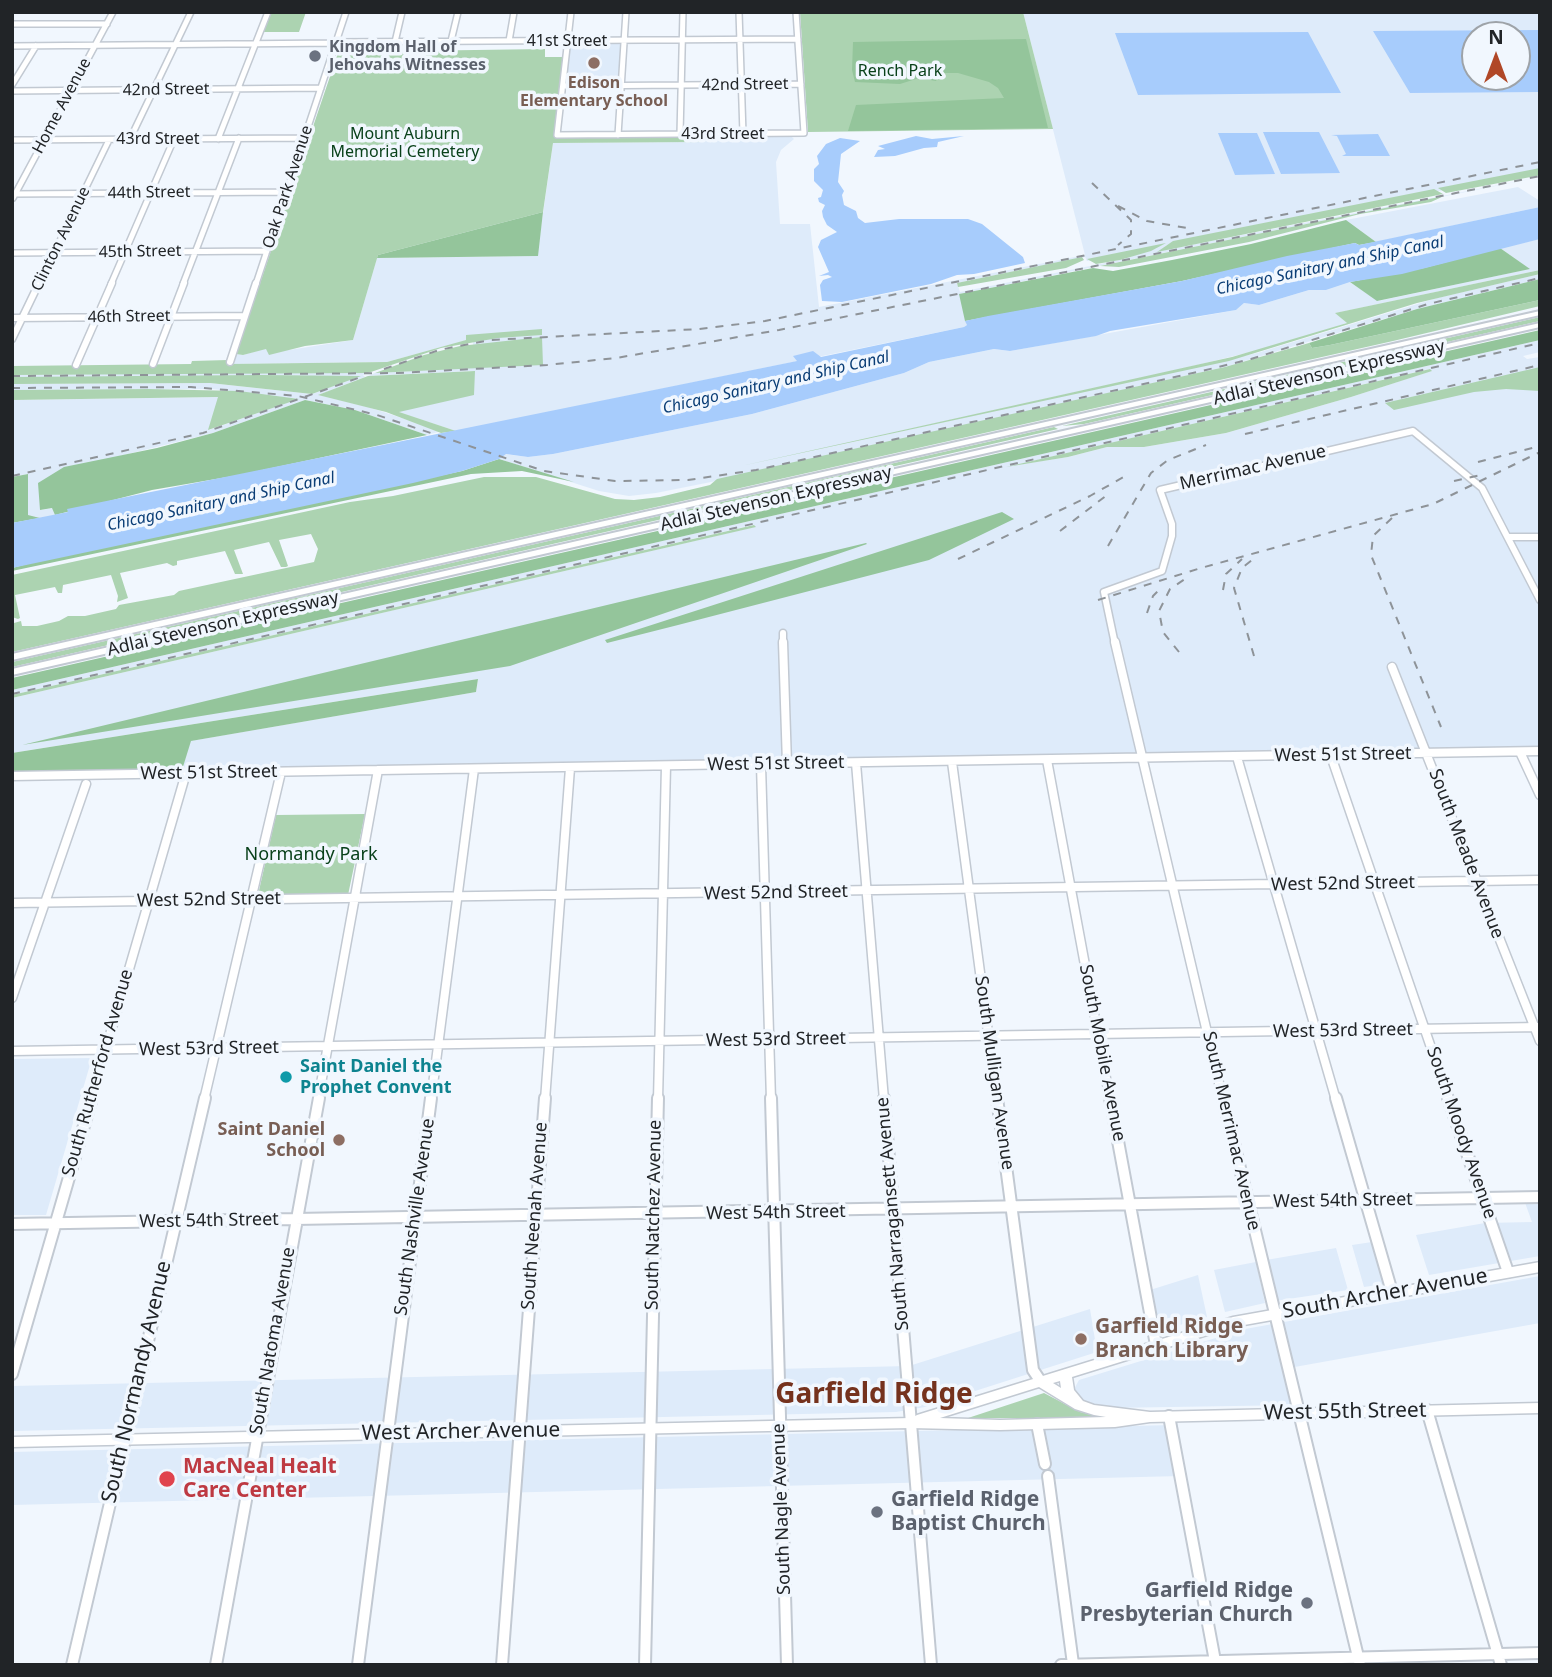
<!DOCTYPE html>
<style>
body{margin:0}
#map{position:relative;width:1552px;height:1677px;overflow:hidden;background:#f1f7fe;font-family:"Noto Sans",sans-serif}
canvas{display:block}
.frame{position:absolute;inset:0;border:14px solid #212427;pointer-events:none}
.north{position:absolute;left:1461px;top:21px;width:70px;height:70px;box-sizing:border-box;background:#f1f7fe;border:2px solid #9ea3a8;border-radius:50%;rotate:0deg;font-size:19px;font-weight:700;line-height:28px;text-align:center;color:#212427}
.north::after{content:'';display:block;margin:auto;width:24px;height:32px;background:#b04727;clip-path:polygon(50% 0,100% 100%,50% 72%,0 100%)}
</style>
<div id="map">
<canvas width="1552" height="1677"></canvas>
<div class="frame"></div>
<div class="north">N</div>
</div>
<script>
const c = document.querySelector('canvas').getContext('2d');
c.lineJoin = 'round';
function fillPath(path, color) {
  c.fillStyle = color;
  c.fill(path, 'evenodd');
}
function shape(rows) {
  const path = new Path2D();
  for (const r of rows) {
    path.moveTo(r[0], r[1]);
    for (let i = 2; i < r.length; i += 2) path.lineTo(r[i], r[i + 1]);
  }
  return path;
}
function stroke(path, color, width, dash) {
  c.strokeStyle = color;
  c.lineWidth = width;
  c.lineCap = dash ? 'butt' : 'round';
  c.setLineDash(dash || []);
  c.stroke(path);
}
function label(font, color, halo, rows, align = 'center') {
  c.font = font + ' "Noto Sans",sans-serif';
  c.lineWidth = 7;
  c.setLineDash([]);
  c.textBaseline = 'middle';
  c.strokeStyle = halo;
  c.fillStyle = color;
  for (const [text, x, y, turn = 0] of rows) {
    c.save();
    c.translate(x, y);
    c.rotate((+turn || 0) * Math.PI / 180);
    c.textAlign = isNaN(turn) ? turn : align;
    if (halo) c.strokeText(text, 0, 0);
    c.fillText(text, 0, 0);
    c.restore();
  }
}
fillPath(shape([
 [1023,12,1540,12,1540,171,1167,245,1160,251,1540,177,960,294,967,325,964,327,456,431,397,412,474,371,368,376,375,373,474,368,473,342,467,340,387,362,234,364,236,354,243,355,266,348,289,350,353,340,377,258,537,256,553,143,702,142,702,135,791,136,794,139,781,150,776,162,780,224,810,224,819,307,1085,255],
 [1475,35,1517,35,1517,77,1475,77],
 [1157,248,1120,260,960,292,957,283,1085,257,1087,261],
 [571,42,622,42,619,85,566,85],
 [1518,187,1540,201,1540,207,1376,242,1346,220],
 [1540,239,1540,270,1336,313,1347,323,1279,345,1185,368,757,463,1257,353,1437,298,1540,274,1540,279,1417,309,1225,367,736,477,656,493,629,496,599,491,499,459,505,454,528,457,553,454,752,414,904,373,929,362,994,349,1010,351,1236,310,1244,303,1259,305,1309,290,1326,290,1350,282,1378,301,1529,269,1500,248],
 [1540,340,1540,352,1523,356,1527,359,1540,357,1540,748,182,770,190,741,476,692,478,679,12,753,12,698,755,527,753,525,12,695,12,690],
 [1429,369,1431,371,1351,397,1226,433,1144,447,1107,447,1068,457,1016,465],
 [291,372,368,373,363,375,365,377,319,395,368,407,442,431,427,435,355,410,305,400,213,433,120,456,41,510,53,508,55,515,40,518,28,515,28,474,12,477,12,400,219,397,209,430,298,399,212,389,12,390,12,384,210,383,312,394,359,376,12,377,12,375],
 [92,1058,46,1215,12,1215,12,1059],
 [1540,1199,1540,1256,1429,1275,1416,1235,1485,1223,1532,1222,1524,1200],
 [1372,1242,1384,1284,1364,1287,1352,1245],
 [1336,1248,1348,1290,1275,1301,1266,1260],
 [1256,1262,1265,1303,1225,1312,1214,1270],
 [1198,1275,1207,1317,1159,1331,1150,1290],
 [1540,1276,1540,1323,1289,1368,1298,1405,1108,1408,1082,1402,1073,1391,1079,1380,1245,1329],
 [1090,1309,1097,1352,925,1407,896,1412,12,1431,12,1386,909,1366],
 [1173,1425,1181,1476,12,1505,12,1452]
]), '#deebfa');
fillPath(shape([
 [269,12,306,12,299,32,261,32],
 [800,12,1023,12,1053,129,808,132],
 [406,43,405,51,545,49,545,57,564,57,554,136,702,135,702,142,553,143,543,212,378,255,353,340,305,346,269,355,266,349,243,355,236,354,341,44],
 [1540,168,1540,175,1536,176,1446,193,1438,188],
 [1434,189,1443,194,1157,252,1173,241],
 [1444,196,1431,202,1360,214,1249,242,1119,267,1100,266],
 [1166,243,1151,251,1120,260,1096,264,1087,259],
 [1082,257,1084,260,1066,268,958,287,957,283],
 [1540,270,1540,274,1417,303,1229,361,741,466,1232,357,1347,323,1335,313],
 [1540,300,1540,306,1393,341,12,652,14,623,21,621,22,626,37,626,59,621,68,616,85,616,116,609,119,605,174,595,179,591,314,562,318,549,311,534,279,540,288,566,286,567,281,567,269,542,234,550,243,574,235,574,225,551,177,561,177,565,173,566,167,563,120,573,128,598,117,602,118,596,111,575,63,585,62,593,58,593,55,587,15,595,20,618,18,619,12,617,12,575,350,502,393,496,484,477,536,477,615,499,634,500,660,497,710,485,717,479,1225,367,1309,343,1312,348,1330,345],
 [1540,317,1540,321,1084,424,1062,426],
 [542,329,542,335,498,338,441,348,368,373,12,375,12,366,191,364,192,361,228,360,228,364,387,362,466,340,466,335],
 [542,337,543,365,375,373,424,355,460,346],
 [1540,367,1540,391,1506,389,1474,392,1394,410,1385,403],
 [1430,369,1432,371,1351,397,1226,433,1144,447,1107,447,1068,457,1006,467],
 [475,371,474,395,399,412,456,431,441,433,386,412,318,395,368,376],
 [261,375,361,376,312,394,210,383,12,384,12,377],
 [149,389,239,391,299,399,208,430,218,397,12,400,12,390],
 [1054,427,1058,429,12,667,12,662],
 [754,525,756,527,12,698,12,695],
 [365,814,348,895,258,895,276,815],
 [1044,1393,1080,1412,1111,1418,968,1418]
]), '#acd3b1');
fillPath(shape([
 [1026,39,1048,128,848,131,856,105,1004,98,998,88,989,82,958,73,940,73,936,81,919,78,900,84,855,82,852,70,853,42],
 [543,212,538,256,377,258,378,255],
 [1346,220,1376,242,1359,245,1355,243,1182,281,965,321,959,294,1093,268,1113,271,1172,260,1251,244],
 [1500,248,1530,269,1377,301,1350,282,1424,268],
 [1540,279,1540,300,1330,345,1312,348,1309,343,1417,309],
 [1540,330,1540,340,12,690,12,678],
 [305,400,355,410,427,435,239,475,152,490,55,515,52,508,40,510,38,483,64,467,157,448,213,433],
 [499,459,574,482,522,471,471,474,12,571,12,568,43,560,462,471],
 [28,474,28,515,40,518,12,523,12,477],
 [1002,512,1014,519,929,560,678,625,607,643,605,640],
 [866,543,867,544,510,666,22,745],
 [478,679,476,692,191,741,182,770,12,775,12,753]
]), '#94c59b');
fillPath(shape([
 [1540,30,1540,92,1410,93,1373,31],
 [1475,35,1517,35,1517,77,1475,77],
 [1308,32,1341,93,1138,95,1115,33],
 [1263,132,1319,132,1340,173,1281,174],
 [1218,133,1257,133,1275,174,1235,175],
 [1378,134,1390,156,1342,156,1346,154,1337,136,1331,135],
 [916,136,932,139,964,136,938,142,937,147,924,148,895,156,874,157,878,150,885,149,878,146],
 [840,138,860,141,841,154,838,182,844,191,842,195,844,205,856,211,858,218,865,223,899,219,968,219,982,224,1023,257,1025,263,974,274,957,275,931,284,842,302,822,301,820,285,823,280,832,277,828,275,819,276,829,272,818,247,821,240,837,232,827,225,823,217,822,211,825,205,819,202,818,198,821,197,823,190,814,181,814,169,819,164,817,156,826,144],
 [1540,207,1540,239,1402,274,1350,282,1326,290,1309,290,1259,305,1244,303,1236,310,1110,331,1096,336,1010,351,994,349,929,362,904,373,752,414,553,454,528,457,506,454,499,459,462,471,413,483,12,568,12,523,68,512,67,509,797,361,793,356,813,351,821,357,964,327,967,325,965,321,988,316,1182,281,1287,256,1355,243,1359,245]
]), '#a7ccfc');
const minorFar3 = shape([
 [571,12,557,135,804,133,796,12],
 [739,12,743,134],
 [12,24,107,24],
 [451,41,458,12],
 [509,41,514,12],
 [336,42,798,39],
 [395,42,402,12],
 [12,46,336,43],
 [12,85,36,46],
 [563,86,801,84],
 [12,91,321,88],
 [680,134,683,12],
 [618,135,626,12],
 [130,139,191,12],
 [218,139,268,12],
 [12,140,304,138],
 [12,194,286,192],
 [13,198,113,12],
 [12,253,267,251],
 [39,284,109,140],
 [111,284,174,139],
 [183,284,239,138],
 [256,284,346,12]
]);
const minorFar2 = shape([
 [12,318,245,316],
 [12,339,39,283],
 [230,362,256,283],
 [153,364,184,283],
 [76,365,112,283],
 [1508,537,1540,537],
 [783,633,783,644],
 [1115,644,1104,592,1162,571,1172,536,1172,524,1160,490,1413,431,1482,488,1540,600]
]);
const minorFar1 = shape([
 [783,642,787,764],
 [1115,642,1223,1100],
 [1392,667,1540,1041],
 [1520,752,1540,795],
 [1331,756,1449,1100],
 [1237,757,1336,1100],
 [1047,760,1110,1100],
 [952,762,997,1100],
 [856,763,884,1100],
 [761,765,771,1100],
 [12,776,1540,751],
 [12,903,1540,880],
 [12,998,86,784],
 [12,1051,1540,1027],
 [91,1100,186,773],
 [204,1100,281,772],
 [318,1100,378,770],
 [431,1100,474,769],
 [545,1100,570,768],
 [658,1100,666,766]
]);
const minor = shape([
 [771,1098,787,1665],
 [884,1098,931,1665],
 [997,1098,1033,1370,1041,1382],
 [1110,1098,1156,1345],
 [1223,1098,1360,1665],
 [1336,1098,1392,1292],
 [1448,1098,1508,1272],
 [12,1224,1540,1197],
 [12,1374,92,1098],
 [1427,1410,1501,1665],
 [1169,1416,1215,1661],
 [1037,1424,1045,1464],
 [1048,1476,1073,1664],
 [72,1665,205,1098],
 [216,1665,319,1098],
 [358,1665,431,1098],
 [502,1665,545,1098],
 [645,1665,658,1098],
 [1061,1665,1540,1653]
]);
const major = shape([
 [1540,1262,1540,1272,1233,1327,1072,1377,1074,1390,1083,1401,1094,1405,1150,1412,1540,1403,1540,1413,1150,1422,1115,1427,1000,1430,910,1428,12,1447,12,1437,912,1418,917,1415,1233,1317,1540,1262],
 [1060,1381,1061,1388,1053,1383,1060,1381],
 [1039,1387,1075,1409,1094,1415,1106,1417,1000,1420,940,1418,1039,1387]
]);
const highway = shape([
 [1540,311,1540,315,12,660,12,654,1540,311],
 [1540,323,1540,327,12,675,12,669,1540,323]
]);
stroke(minorFar3, '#c2c9d2', 8);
stroke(minorFar2, '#c2c9d2', 9);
stroke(minorFar1, '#c2c9d2', 11);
stroke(minor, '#c2c9d2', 14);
stroke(major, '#c2c9d2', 3);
stroke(highway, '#c2c9d2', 4);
stroke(minorFar3, '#fff', 5);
stroke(minorFar2, '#fff', 6);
stroke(minorFar1, '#fff', 8);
stroke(minor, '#fff', 10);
fillPath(major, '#fff');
fillPath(highway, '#fff');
stroke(shape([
 [1092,183,1131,220,1131,234,1118,245],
 [1118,206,1147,221,1187,228],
 [384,369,439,350,490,340,699,329,765,321,1540,162],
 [12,376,398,373,547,365,616,358,779,330,1540,176],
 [12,388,191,387,298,396,377,415,544,471,615,481,688,480,756,470,1202,371,1251,359,1428,304,1540,278],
 [1245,434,1540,365],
 [1478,462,1536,447],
 [12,476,203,433,358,378],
 [1454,481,1481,475],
 [1392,518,1373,536,1371,555,1441,727],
 [1060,531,1107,495],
 [1108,546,1151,473,1168,460,1206,445],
 [958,559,1090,496,1127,475],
 [1223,590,1226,574,1242,559],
 [1098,600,1201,568,1433,504,1540,452],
 [1147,613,1153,596,1161,588],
 [1179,652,1163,632,1159,611,1170,589,1188,577],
 [1254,656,1234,588,1242,568,1257,556],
 [12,694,1540,343]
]), '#8e9398', 2, [8, 8]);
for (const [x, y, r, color] of [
 [315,56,7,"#6b7280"],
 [594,63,7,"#8d6e63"],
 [286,1077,7,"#0f9aa8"],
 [339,1140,7,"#8d6e63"],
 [1081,1339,7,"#8d6e63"],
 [167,1479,9,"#e0444e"],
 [877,1512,7,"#6b7280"],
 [1307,1603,7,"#6b7280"]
]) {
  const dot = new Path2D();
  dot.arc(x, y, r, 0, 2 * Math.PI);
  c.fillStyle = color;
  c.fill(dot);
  stroke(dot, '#f1f7fe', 2.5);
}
label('16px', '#212427', '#f1f7fe', [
 ["41st Street",567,41],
 ["42nd Street",745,85,-1],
 ["42nd Street",166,90,-1],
 ["Home Avenue",62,106,-62],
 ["43rd Street",723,134],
 ["43rd Street",158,139],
 ["Oak Park Avenue",288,187,-72],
 ["44th Street",149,193,-1],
 ["Clinton Avenue",61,239,-64],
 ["45th Street",140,252,-1],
 ["46th Street",129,317,-1]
]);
label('bold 16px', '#5b616d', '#f1f7fe', [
 ["Kingdom Hall of",329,47],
 ["Jehovahs Witnesses",329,65]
], 'left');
label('16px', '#09411a', '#f1f7fe', [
 ["Rench Park",900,71],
 ["Mount Auburn",405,134],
 ["Memorial Cemetery",405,152]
]);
label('bold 16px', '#785e54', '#f1f7fe', [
 ["Edison",594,83],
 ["Elementary School",594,101]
]);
label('italic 16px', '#0b3e76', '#f1f7fe', [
 ["Chicago Sanitary and Ship Canal",1330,266,-12],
 ["Chicago Sanitary and Ship Canal",776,383,-13],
 ["Chicago Sanitary and Ship Canal",221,502,-12]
]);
label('18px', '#212427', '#f1f7fe', [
 ["Adlai Stevenson Expressway",1329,373,-13],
 ["Merrimac Avenue",1253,468,-13],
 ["Adlai Stevenson Expressway",776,499,-13],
 ["Adlai Stevenson Expressway",223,624,-13],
 ["West 51st Street",1343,755,-1],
 ["West 51st Street",776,764,-1],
 ["West 51st Street",209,773,-1],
 ["South Meade Avenue",1466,854,69],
 ["West 52nd Street",1343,884,-1],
 ["West 52nd Street",776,893,-1],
 ["West 52nd Street",209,900,-1],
 ["West 53rd Street",1343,1031,-1],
 ["West 53rd Street",776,1040,-1],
 ["West 53rd Street",209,1049,-1],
 ["South Mobile Avenue",1102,1053,79],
 ["South Rutherford Avenue",98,1073,-74],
 ["South Mulligan Avenue",994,1073,82],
 ["South Merrimac Avenue",1231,1131,77],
 ["South Moody Avenue",1461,1133,71],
 ["West 54th Street",1343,1201,-1],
 ["West 54th Street",776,1213,-1],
 ["South Narragansett Avenue",893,1214,-95],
 ["South Natchez Avenue",654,1215,-89],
 ["South Neenah Avenue",535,1216,-86],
 ["South Nashville Avenue",415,1217,-82],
 ["West 54th Street",209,1221,-1],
 ["South Natoma Avenue",273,1341,-80],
 ["South Nagle Avenue",782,1509,-92]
]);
label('18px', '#09411a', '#f1f7fe', [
 ["Normandy Park",311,855]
]);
label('bold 18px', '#0d838f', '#f1f7fe', [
 ["Saint Daniel the",300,1067],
 ["Prophet Convent",300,1088]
], 'left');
label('bold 18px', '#785e54', '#f1f7fe', [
 ["Saint Daniel",325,1130],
 ["School",325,1151]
], 'right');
label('21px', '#212427', '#f1f7fe', [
 ["South Archer Avenue",1385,1294,-10],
 ["South Normandy Avenue",137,1382,-77],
 ["West 55th Street",1345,1412,-1],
 ["West Archer Avenue",461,1432,-1]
]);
label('bold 21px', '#785e54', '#f1f7fe', [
 ["Garfield Ridge",1095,1327],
 ["Branch Library",1095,1351]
], 'left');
label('bold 21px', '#be3a42', '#f1f7fe', [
 ["MacNeal Healt",183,1467],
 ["Care Center",183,1491]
], 'left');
label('bold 21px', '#5b616d', '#f1f7fe', [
 ["Garfield Ridge",891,1500],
 ["Baptist Church",891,1524],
 ["Garfield Ridge",1293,1591,"right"],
 ["Presbyterian Church",1293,1615,"right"]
], 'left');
label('bold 28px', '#75321d', '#f1f7fe', [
 ["Garfield Ridge",874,1395]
]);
</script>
